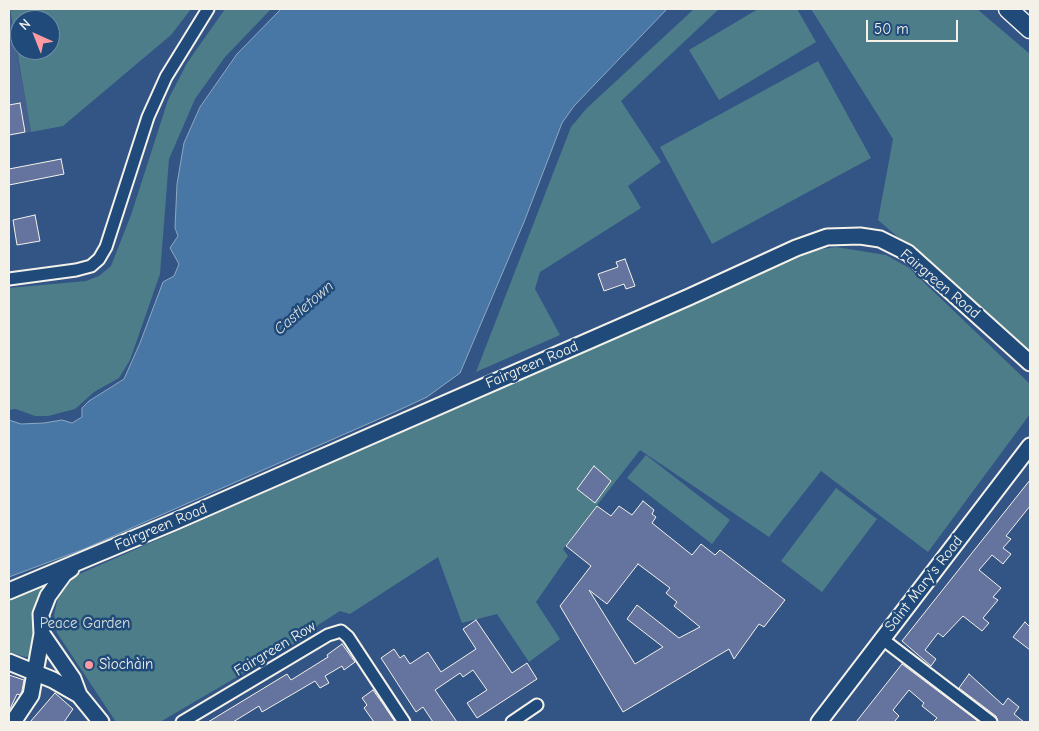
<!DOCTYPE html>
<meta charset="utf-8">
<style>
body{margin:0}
#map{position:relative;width:1039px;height:731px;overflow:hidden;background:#335585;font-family:"Comic Neue",sans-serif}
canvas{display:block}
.frame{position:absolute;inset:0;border:10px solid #f4f1e8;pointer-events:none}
.north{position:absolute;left:10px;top:10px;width:50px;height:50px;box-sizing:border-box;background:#1f4a7a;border:1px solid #748da6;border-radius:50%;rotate:316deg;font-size:14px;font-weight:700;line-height:20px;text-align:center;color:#f4f1e8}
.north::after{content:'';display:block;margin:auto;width:18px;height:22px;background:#ff9aa2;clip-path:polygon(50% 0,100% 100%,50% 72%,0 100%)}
.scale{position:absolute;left:866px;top:20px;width:92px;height:22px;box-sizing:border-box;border:2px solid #f4f1e8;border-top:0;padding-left:6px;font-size:15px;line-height:18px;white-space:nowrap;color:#f4f1e8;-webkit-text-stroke:4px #1f4a7a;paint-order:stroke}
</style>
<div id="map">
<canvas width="1039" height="731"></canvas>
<div class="frame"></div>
<div class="north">N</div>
<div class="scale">50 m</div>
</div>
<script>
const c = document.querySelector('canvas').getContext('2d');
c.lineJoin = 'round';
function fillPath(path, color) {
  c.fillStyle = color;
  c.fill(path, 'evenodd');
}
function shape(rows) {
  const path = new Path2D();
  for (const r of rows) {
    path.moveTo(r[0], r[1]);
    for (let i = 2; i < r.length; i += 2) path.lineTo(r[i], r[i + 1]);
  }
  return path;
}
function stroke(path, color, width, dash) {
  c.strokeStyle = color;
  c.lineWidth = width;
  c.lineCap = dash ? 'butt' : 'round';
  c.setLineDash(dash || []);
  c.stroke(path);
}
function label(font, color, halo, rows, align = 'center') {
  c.font = font + ' "Comic Neue",sans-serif';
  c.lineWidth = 5;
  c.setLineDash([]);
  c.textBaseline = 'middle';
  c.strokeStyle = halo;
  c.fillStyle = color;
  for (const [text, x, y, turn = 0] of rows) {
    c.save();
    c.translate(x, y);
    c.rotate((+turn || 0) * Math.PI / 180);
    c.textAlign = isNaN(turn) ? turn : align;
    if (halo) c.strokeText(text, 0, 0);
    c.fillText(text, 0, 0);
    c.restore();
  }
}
fillPath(shape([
 [9,9,31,132,9,136]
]), '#46618f');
fillPath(shape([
 [10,9,191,9,171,35,63,126,31,132],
 [20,20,50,20,50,50,20,50],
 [225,9,271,9,225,57,195,99,169,159,160,274,130,360,119,378,94,392,75,409,48,416,35,416,16,409,9,410,9,288,86,281,99,276,111,266,131,215,168,100,187,63],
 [694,9,719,9,621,101,661,162,628,186,641,208,540,272,535,289,560,335,476,372,571,127,587,108],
 [758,9,797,9,816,42,719,100,689,50],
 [811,9,977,9,1030,54,1030,351,878,220,893,139],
 [818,61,871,158,712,244,660,147],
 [836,247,886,255,909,268,1030,384,1030,414,928,552,821,471,769,537,640,450,563,549,568,556,536,602,560,639,529,662,497,614,462,623,438,557,350,614,340,611,318,625,312,633,160,722,116,722,57,633,54,615,58,598,75,576,816,250],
 [646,455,730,520,712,544,627,478],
 [836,488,877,519,822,592,781,561],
 [53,577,33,656,25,657,9,652,9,600]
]), '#4c7d89');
const water = shape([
 [281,9,667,9,574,106,562,123,524,222,460,373,427,397,397,411,84,549,9,577,9,420,21,424,44,423,62,420,72,423,82,417,82,408,89,401,124,379,140,343,163,282,174,276,179,264,170,248,178,236,175,228,177,184,184,143,200,107,237,54,281,9]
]);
fillPath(water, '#4977a5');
stroke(water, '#8da8c0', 1);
const building = shape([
 [20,103,25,132,9,135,9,105,20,103],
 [61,159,64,174,9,185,9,169,61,159],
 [35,215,40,241,17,245,13,220,35,215],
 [625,259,635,286,626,289,624,284,604,291,598,274,618,267,616,262,625,259],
 [594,466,611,481,595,503,577,489,594,466],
 [1030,480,1030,506,1006,536,1011,539,1003,548,1011,554,1003,564,992,555,979,570,1001,588,993,597,998,600,983,618,989,623,982,631,963,616,943,637,938,633,925,650,936,659,931,666,902,641,1030,480],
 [643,501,654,510,652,514,656,517,652,523,692,555,701,544,715,555,720,550,785,600,764,627,759,624,734,659,729,649,623,712,560,606,591,566,566,546,597,506,611,516,619,506,632,515,643,501],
 [638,564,670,588,666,593,677,602,674,606,700,627,679,638,637,605,627,619,663,647,635,664,589,590,607,604,638,564],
 [476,620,512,673,527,663,537,679,477,718,467,703,487,690,473,670,463,677,460,673,435,690,457,722,433,722,423,707,416,712,381,658,394,649,400,658,404,655,410,664,428,652,441,672,476,649,463,629,476,620],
 [1025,622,1030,627,1030,650,1013,637,1025,622],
 [342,644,355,662,344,670,342,666,325,676,329,683,320,688,315,681,262,712,259,706,233,722,208,722,287,674,291,680,328,657,327,655,342,644],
 [902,664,979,722,933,722,937,718,922,706,924,703,909,690,893,710,899,716,894,722,856,722,902,664],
 [969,674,1003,705,1008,698,1019,707,1014,714,1024,722,998,722,996,716,959,688,969,674],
 [9,675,24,680,22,691,20,695,17,694,9,711,9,675],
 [373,690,383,704,395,722,374,722,364,708,367,705,362,698,373,690],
 [55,693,73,709,64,722,30,722,55,693]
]);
fillPath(building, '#65739f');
stroke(building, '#f4f1e8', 1);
const street = shape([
 [9,279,76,270,91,266,99,259,106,247,148,117,166,77,208,9],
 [881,638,991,722],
 [182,722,328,635,341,631,348,637,404,722],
 [512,722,537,705]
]);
const secondary = shape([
 [9,591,176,521,689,297,796,248,827,237,860,236,880,239,908,253,1030,363],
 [42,634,73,679,79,695],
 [9,662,53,680,79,695,101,722],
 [13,722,31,695,42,634,41,614,48,596,64,574,71,569],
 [819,722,1030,446]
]);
const primary = shape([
 [1008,9,1030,29]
]);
stroke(street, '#f4f1e8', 15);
stroke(secondary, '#f4f1e8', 19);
stroke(primary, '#f4f1e8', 21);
stroke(street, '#1f4a7a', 11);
stroke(secondary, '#1f4a7a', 15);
stroke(primary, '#1f4a7a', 18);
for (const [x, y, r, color] of [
 [89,665,5,"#ff9aa2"]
]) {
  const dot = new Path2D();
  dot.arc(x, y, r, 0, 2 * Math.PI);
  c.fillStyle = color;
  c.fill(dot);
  stroke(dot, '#1f4a7a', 2);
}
label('15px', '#f4f1e8', '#1f4a7a', [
 ["Fairgreen Road",940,284,40],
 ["Fairgreen Road",532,365,-23],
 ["Fairgreen Road",161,527,-23],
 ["Saint Mary's Road",924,584,-52],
 ["Fairgreen Row",275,649,-31]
]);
label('15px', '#dbe0da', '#1f4a7a', [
 ["Peace Garden",85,624]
]);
label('15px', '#f4f1e8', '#1f4a7a', [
 ["Sìochàin",99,665]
], 'left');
label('italic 16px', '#dadfde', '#1f4a7a', [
 ["Castletown",304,308,-41]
]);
</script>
